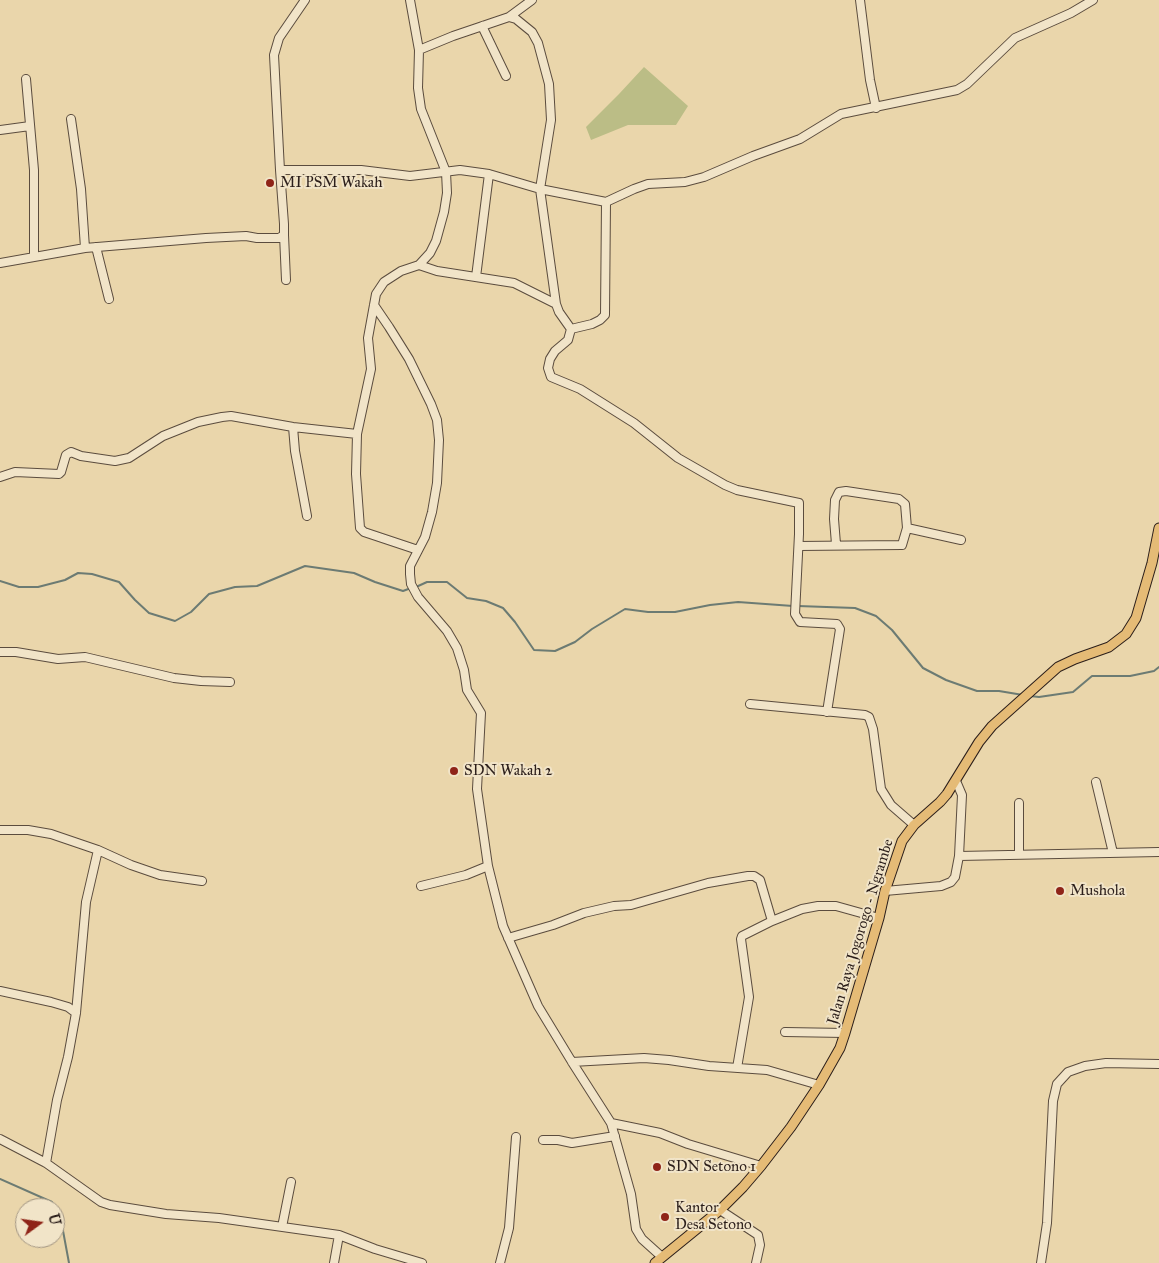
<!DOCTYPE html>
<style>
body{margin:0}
#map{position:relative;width:1159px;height:1263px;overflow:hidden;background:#ead6ab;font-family:"IM FELL Great Primer",serif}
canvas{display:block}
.north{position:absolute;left:15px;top:1198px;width:50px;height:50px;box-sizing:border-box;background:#f1e4c8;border:1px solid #a29582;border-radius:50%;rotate:76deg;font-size:14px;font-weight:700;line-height:20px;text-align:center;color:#2b1e1a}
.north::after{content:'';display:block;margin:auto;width:18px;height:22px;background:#8f2418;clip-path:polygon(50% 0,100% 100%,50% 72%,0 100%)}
</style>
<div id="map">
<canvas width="1159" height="1263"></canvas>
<div class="north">U</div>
</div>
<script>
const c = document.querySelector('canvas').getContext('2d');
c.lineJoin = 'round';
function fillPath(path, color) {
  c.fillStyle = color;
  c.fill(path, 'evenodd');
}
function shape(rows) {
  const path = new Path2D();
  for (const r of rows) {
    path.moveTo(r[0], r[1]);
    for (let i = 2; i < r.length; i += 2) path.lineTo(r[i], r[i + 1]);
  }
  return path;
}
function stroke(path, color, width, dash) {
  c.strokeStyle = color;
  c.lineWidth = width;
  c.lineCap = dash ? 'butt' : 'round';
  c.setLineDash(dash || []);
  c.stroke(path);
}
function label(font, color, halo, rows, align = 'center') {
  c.font = font + ' "IM FELL Great Primer",serif';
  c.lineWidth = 4;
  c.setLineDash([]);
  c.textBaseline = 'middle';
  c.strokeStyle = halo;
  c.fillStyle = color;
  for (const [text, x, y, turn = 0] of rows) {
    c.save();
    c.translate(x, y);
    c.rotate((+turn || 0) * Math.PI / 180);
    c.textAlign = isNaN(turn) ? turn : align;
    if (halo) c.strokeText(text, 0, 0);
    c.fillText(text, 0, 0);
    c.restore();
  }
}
fillPath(shape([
 [644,67,688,106,676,125,628,125,591,140,586,127,619,94]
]), '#bbbd86');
stroke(shape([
 [0,581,19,587,38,587,65,580,78,573,92,574,119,582,135,600,149,613,175,621,191,612,209,594,235,587,257,586,305,566,354,573,375,582,403,591,411,588],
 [416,587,427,582,447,582,467,598,486,601,503,608,515,622,534,650,555,651,575,642,592,629,625,609,648,612,675,612,710,605,738,602,793,606],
 [798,606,855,608,876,616,892,630,923,668,946,680,977,691,999,691,1023,695],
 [1030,696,1039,697,1073,692,1092,676,1130,676,1154,671,1159,667],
 [0,1179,52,1202,55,1208],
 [55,1208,61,1220,69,1263]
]), '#6c7b73', 2);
const minor = shape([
 [410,0,419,50,418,88,421,109,446,172,447,193,444,212,436,241,430,253,419,265,401,271,384,282,376,294,368,338,371,369,357,434,356,474,360,528,364,532,418,550],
 [860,0,870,80,876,108],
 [509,17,532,0],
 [482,26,506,76],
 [419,50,453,36,509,17,516,19,532,32,538,43,549,84,551,120,540,189,556,304,559,312,571,329,568,340,555,351,550,359,548,368,551,377,580,389,634,423,678,458,725,485,737,490,799,503,799,534,795,614,800,622,837,624,840,629,827,712],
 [26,79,34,170,34,256],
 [71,119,81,189,85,248],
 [0,130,30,126],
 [280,170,361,170,410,176,460,170,489,174,540,189,606,202,634,189,648,184,685,182,704,177,753,156,800,139,841,114,957,90,967,84,1015,38,1071,13,1093,0],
 [284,235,286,280],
 [96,247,109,299],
 [0,263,85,248,206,238,246,236,257,238,279,238,284,235,284,224,280,170,274,55,279,38,305,0],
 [419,265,437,271,514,283,556,304],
 [476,277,489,174],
 [374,305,389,327,409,359,431,404,437,420,439,440,437,483,432,512,425,537,410,566,410,574,411,584,418,597,447,631,457,648,464,670,467,690,481,713,477,789,488,866,503,926,538,1006,572,1062,611,1123,631,1194,636,1229,642,1239,662,1257],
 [571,329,592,324,600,320,605,315,606,202],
 [293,427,295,451,307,516],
 [0,477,15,472,59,474,61,472,66,455,71,452,81,456,115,461,129,458,163,436,198,422,222,417,231,416,293,427,357,434],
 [907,528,961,540],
 [799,546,902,545,907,528,905,504,899,499,846,491,839,492,835,500,834,519,836,544],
 [0,652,16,652,58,659,85,657,174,678,201,681,230,682],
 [750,704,865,715,869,717,873,729,881,789,891,805,914,825],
 [1096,782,1113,853],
 [1019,803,1019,855],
 [0,830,28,830,51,834,98,850,131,865,160,875,202,881],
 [959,856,1159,852],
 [421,886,466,875,488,866],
 [885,891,941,886,951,882,955,877,959,856,962,795,956,781],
 [508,938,553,925,584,913,614,906,631,905,708,883,748,876,754,876,760,880,772,921],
 [0,991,51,1002,68,1007,76,1013],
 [785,1032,845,1033],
 [572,1062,644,1058,669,1060,709,1066,767,1070,819,1085],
 [737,1068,749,997,741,939,742,936,772,921,802,909,818,906,836,906,879,918],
 [611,1123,660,1133,688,1144,761,1166],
 [0,1139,46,1163,101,1202,110,1205,166,1214,219,1218,339,1235,375,1249,422,1263],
 [543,1140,558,1140,572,1143,615,1136],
 [46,1163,57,1100,68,1057,76,1013,86,902,98,850],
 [720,1210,758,1235,760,1245,756,1263],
 [282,1227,291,1182],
 [334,1263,339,1235],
 [500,1263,509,1228,516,1137],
 [1041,1263,1047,1223,1053,1101,1057,1084,1068,1072,1085,1066,1106,1063,1159,1064]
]);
const major = shape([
 [655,1263,720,1210,743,1187,761,1166,791,1127,819,1085,840,1048,845,1033,879,918,885,891,902,841,914,825,940,802,947,794,979,742,992,726,1058,667,1075,659,1109,647,1126,634,1136,618,1152,563,1159,528]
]);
stroke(minor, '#5b4c3e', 10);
stroke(major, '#2b1e1a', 11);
stroke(minor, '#f1e4c8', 8);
stroke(major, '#e5bb76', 9);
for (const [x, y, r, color] of [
 [270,183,5,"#8f2418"],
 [454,771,5,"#8f2418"],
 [1060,891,5,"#8f2418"],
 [657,1167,5,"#8f2418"],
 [665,1217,5,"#8f2418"]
]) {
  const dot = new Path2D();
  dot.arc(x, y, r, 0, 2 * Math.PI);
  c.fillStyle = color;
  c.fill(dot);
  stroke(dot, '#f1e4c8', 2);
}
label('15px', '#2b1e1a', '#f1e4c8', [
 ["MI PSM Wakah",280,183],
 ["SDN Wakah 2",464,771],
 ["Mushola",1070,891],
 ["SDN Setono 1",667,1167],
 ["Kantor",675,1208],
 ["Desa Setono",675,1225]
], 'left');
label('15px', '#2b1e1a', '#f1e4c8', [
 ["Jalan Raya Jogorogo - Ngrambe",861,932,-73]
]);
</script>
